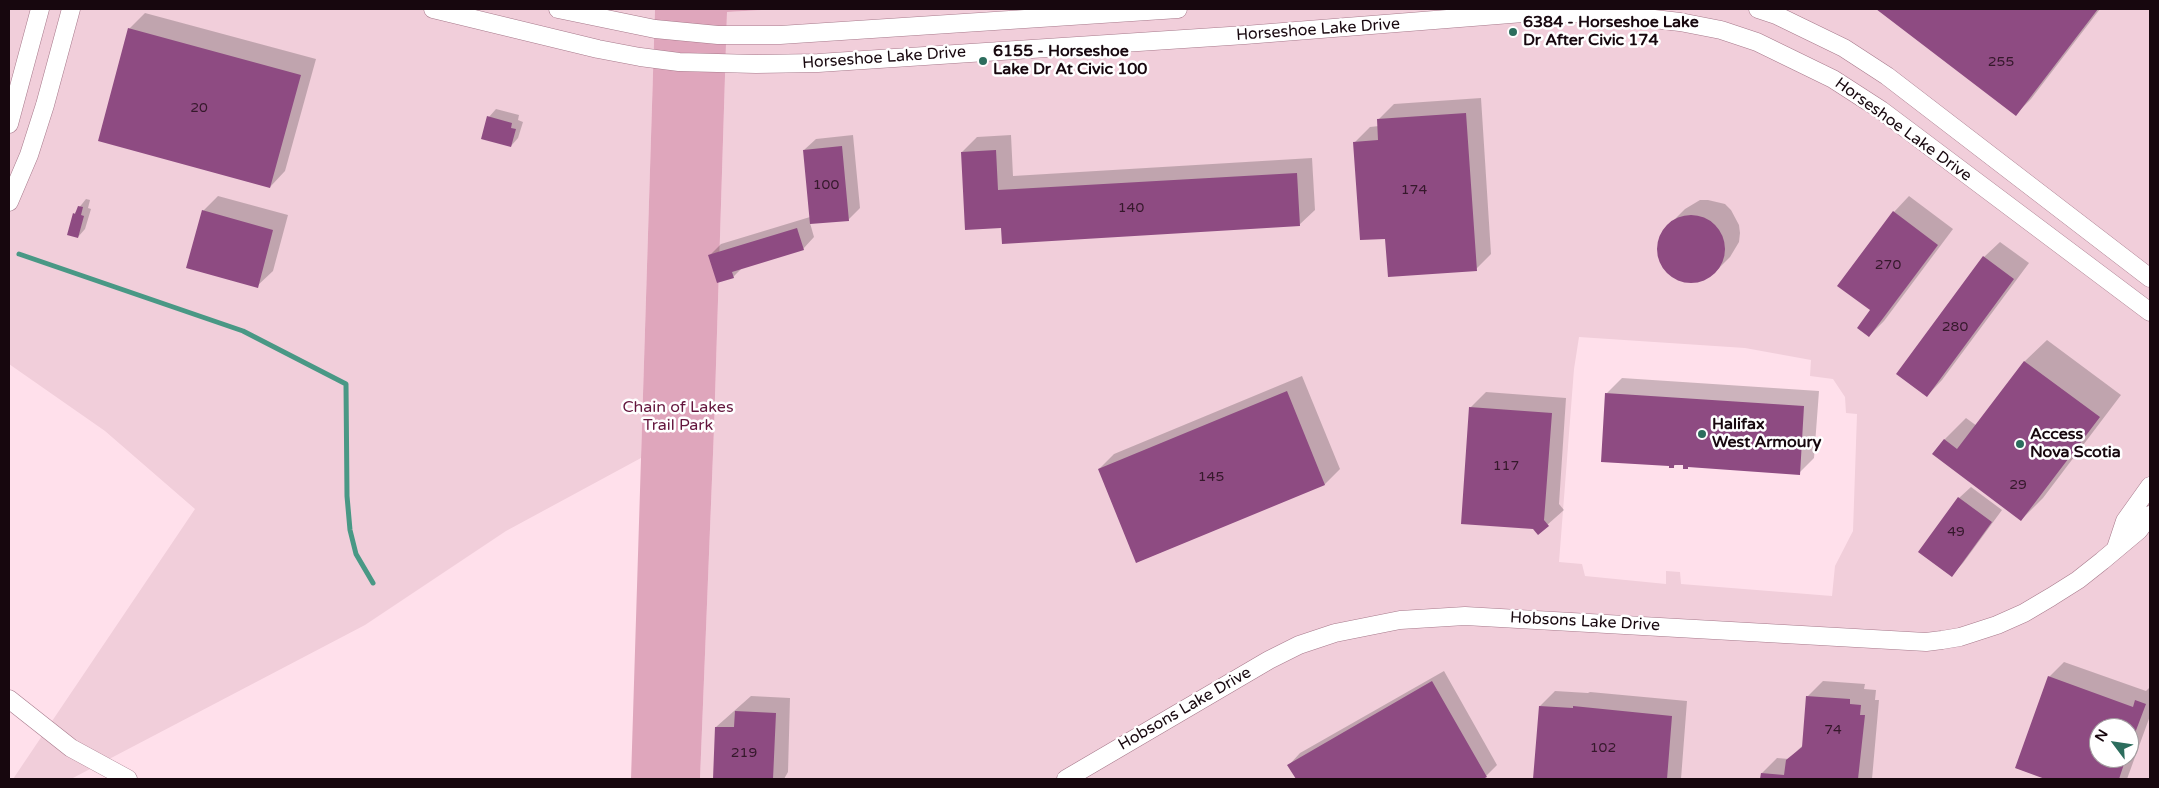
<!DOCTYPE html>
<style>
body{margin:0}
#map{position:relative;width:2159px;height:788px;overflow:hidden;background:#ffe0eb;font-family:"Varela Round",sans-serif}
canvas{display:block}
.frame{position:absolute;inset:0;border:10px solid #17070e;pointer-events:none}
.north{position:absolute;left:2089px;top:718px;width:50px;height:50px;box-sizing:border-box;background:#fff;border:1px solid #a29c9f;border-radius:50%;rotate:301deg;font-size:14px;font-weight:700;line-height:20px;text-align:center;color:#17070e}
.north::after{content:'';display:block;margin:auto;width:18px;height:22px;background:#2c6d5d;clip-path:polygon(50% 0,100% 100%,50% 72%,0 100%)}
</style>
<div id="map">
<canvas width="2159" height="788"></canvas>
<div class="frame"></div>
<div class="north">N</div>
</div>
<script>
const c = document.querySelector('canvas').getContext('2d');
c.lineJoin = 'round';
function fillPath(path, color) {
  c.fillStyle = color;
  c.fill(path, 'evenodd');
}
function shape(rows) {
  const path = new Path2D();
  for (const r of rows) {
    if (r.length === 3) {
      path.moveTo(r[0] + r[2], r[1]);
      path.arc(r[0], r[1], r[2], 0, 2 * Math.PI);
      continue;
    }
    path.moveTo(r[0], r[1]);
    for (let i = 2; i < r.length; i += 2) path.lineTo(r[i], r[i + 1]);
  }
  return path;
}
function stroke(path, color, width, dash) {
  c.strokeStyle = color;
  c.lineWidth = width;
  c.lineCap = dash ? 'butt' : 'round';
  c.setLineDash(dash || []);
  c.stroke(path);
}
function label(font, color, halo, rows, align = 'center') {
  c.font = font + ' "Varela Round",sans-serif';
  c.lineWidth = 5;
  c.setLineDash([]);
  c.textBaseline = 'middle';
  c.strokeStyle = halo;
  c.fillStyle = color;
  for (const [text, x, y, turn = 0] of rows) {
    c.save();
    c.translate(x, y);
    c.rotate((+turn || 0) * Math.PI / 180);
    c.textAlign = isNaN(turn) ? turn : align;
    if (halo) c.strokeText(text, 0, 0);
    c.fillText(text, 0, 0);
    c.restore();
  }
}
fillPath(shape([
 [9,9,655,9,641,458,506,531,365,625,71,779,13,779,195,509,105,431,9,364],
 [779,9,2150,9,2150,779,700,779,714,429,727,12],
 [1579,337,1745,348,1811,360,1810,376,1833,379,1845,397,1846,413,1857,414,1853,531,1835,566,1832,596,1681,584,1680,572,1666,571,1666,584,1585,576,1582,564,1559,562,1574,369],
 [2099,728,2129,728,2129,758,2099,758]
]), '#f1ceda');
fillPath(shape([
 [655,9,779,9,727,12,714,429,700,779,631,779]
]), '#dfa6bc');
fillPath(shape([
 [1878,9,2100,9,2031,99,2016,114],
 [145,13,316,59,285,171,270,187,129,29],
 [1481,98,1491,254,1476,269,1386,237,1355,142,1370,127,1379,126,1378,120,1394,104],
 [496,109,519,115,518,120,523,122,518,138,511,146,489,117],
 [853,135,860,208,848,220,810,223,814,237,803,249,743,267,733,277,710,255,721,244,810,217,804,150,816,139],
 [1011,135,1013,176,1312,158,1315,210,1299,225,1002,227,962,152,977,137],
 [218,196,288,215,273,271,257,286,203,211],
 [1909,196,1953,229,1884,321,1869,336,1872,310,1839,285,1894,212],
 [86,199,90,200,88,208,91,209,85,229,78,237,74,214],
 [1700,200,1708,200,1725,204,1731,210,1739,225,1740,233,1739,242,1730,257,1714,273,1707,278,1690,282,1674,277,1667,271,1662,265,1658,248,1663,231,1685,209],
 [2000,242,2029,263,1942,380,1927,396,1898,374,1984,257],
 [2047,340,2121,395,2043,498,2021,520,1944,440,1966,418,1977,426,2025,361],
 [1302,376,1340,469,1325,484,1137,562,1099,469,1114,454],
 [1622,378,1819,391,1814,458,1799,473,1685,464,1676,464,1673,467,1606,394],
 [1486,392,1566,398,1559,504,1564,510,1538,533,1470,408],
 [1971,487,2002,510,1963,563,1952,575,1959,498],
 [2064,662,2146,691,2150,687,2150,716,2127,779,2048,779,2016,768,2049,677],
 [2099,728,2129,728,2129,758,2099,758],
 [1444,671,1497,765,1486,776,1480,779,1297,779,1289,765,1300,753],
 [1823,681,1865,684,1864,689,1876,690,1875,700,1879,700,1872,779,1761,779,1762,773,1777,758,1789,759,1804,744,1807,697],
 [1555,691,1588,693,1590,692,1687,701,1681,779,1534,779,1540,706],
 [751,696,790,698,788,772,784,779,714,779,716,727]
]), '#0003');
stroke(shape([
 [19,254,243,331,346,384,347,496,350,530,356,554,373,583]
]), '#499885', 5);
fillPath(shape([
 [1876,9,2098,9,2016,116],
 [128,28,301,75,270,188,98,141],
 [1466,113,1477,271,1388,277,1385,239,1360,240,1353,142,1378,140,1377,119],
 [487,116,512,123,511,128,516,129,511,147,481,139],
 [842,146,849,221,810,224,803,150],
 [996,150,998,190,1297,173,1300,226,1002,244,1001,228,965,230,961,152],
 [78,206,83,207,81,215,84,216,78,238,67,235,73,213,75,214],
 [202,210,273,230,258,288,186,268],
 [1893,211,1938,245,1869,337,1857,328,1870,310,1837,286],
 [1691,249,34],
 [797,228,804,250,732,272,734,278,717,283,708,255],
 [1983,256,2014,279,1927,397,1896,374],
 [2024,361,2100,417,2021,521,1932,454,1944,439,1957,449],
 [1287,391,1325,485,1136,563,1098,469],
 [1605,393,1804,406,1800,475,1688,467,1688,469,1683,469,1683,465,1674,465,1674,468,1669,468,1669,466,1601,462],
 [1469,407,1552,413,1544,520,1549,526,1538,535,1533,529,1461,524],
 [1958,497,1992,522,1952,577,1918,552],
 [2048,676,2133,707,2135,700,2146,704,2129,749,2129,728,2099,728,2099,758,2126,758,2119,779,2045,779,2015,768],
 [1432,681,1487,777,1483,779,1296,779,1287,765],
 [1806,696,1850,699,1850,704,1861,705,1860,715,1865,715,1858,779,1760,779,1761,773,1784,775,1786,760,1802,747],
 [1539,706,1573,708,1573,706,1672,716,1667,779,1533,779],
 [735,711,776,713,773,779,713,779,715,727,734,727]
]), '#8e4b82');
const minor = shape([
 [433,9,598,49,640,57,679,62,756,64,818,63,1245,35,1523,13,1602,13,1680,22,1721,30,1757,42,1833,79,1881,110,2150,312],
 [558,9,655,29,718,35,780,35,1178,9],
 [1758,9,1776,15,1844,48,1887,76,2150,278],
 [9,124,40,9],
 [9,202,29,155,45,105,71,9],
 [2116,548,2125,521,2150,486],
 [9,699,71,748,128,779],
 [1066,779,1269,660,1299,645,1335,633,1400,620,1465,616,1926,642,1942,640,1960,637,1997,625,2024,613,2051,597,2078,580,2102,561,2139,530,2150,515]
]);
stroke(minor, '#a7798b', 19);
stroke(minor, '#fff', 18);
for (const [x, y, r, color] of [
 [1513,32,5,"#2c6d5d"],
 [983,61,5,"#2c6d5d"],
 [1702,434,5,"#2c6d5d"],
 [2020,444,5,"#2c6d5d"]
]) {
  const dot = new Path2D();
  dot.arc(x, y, r, 0, 2 * Math.PI);
  c.fillStyle = color;
  c.fill(dot);
  stroke(dot, '#fff', 2);
}
label('14px', '#35182b', null, [
 ["255",2001,62],
 ["20",199,108],
 ["100",826,185],
 ["174",1414,190],
 ["140",1131,208],
 ["270",1888,265],
 ["280",1955,327],
 ["117",1506,466],
 ["145",1211,477],
 ["29",2018,485],
 ["49",1956,532],
 ["74",1833,730],
 ["102",1603,748],
 ["219",744,753]
]);
label('bold 16px', '#17070e', '#fff', [
 ["6384 - Horseshoe Lake",1523,23],
 ["Dr After Civic 174",1523,41],
 ["6155 - Horseshoe",993,52],
 ["Lake Dr At Civic 100",993,70],
 ["Halifax",1712,425],
 ["West Armoury",1712,443],
 ["Access",2030,435],
 ["Nova Scotia",2030,453]
], 'left');
label('16px', '#17070e', '#fff', [
 ["Horseshoe Lake Drive",1318,30,-4],
 ["Horseshoe Lake Drive",884,58,-4],
 ["Horseshoe Lake Drive",1903,130,36],
 ["Hobsons Lake Drive",1585,622,3],
 ["Hobsons Lake Drive",1185,709,-30]
]);
label('16px', '#64163d', '#fff', [
 ["Chain of Lakes",678,408],
 ["Trail Park",678,426]
]);
</script>
